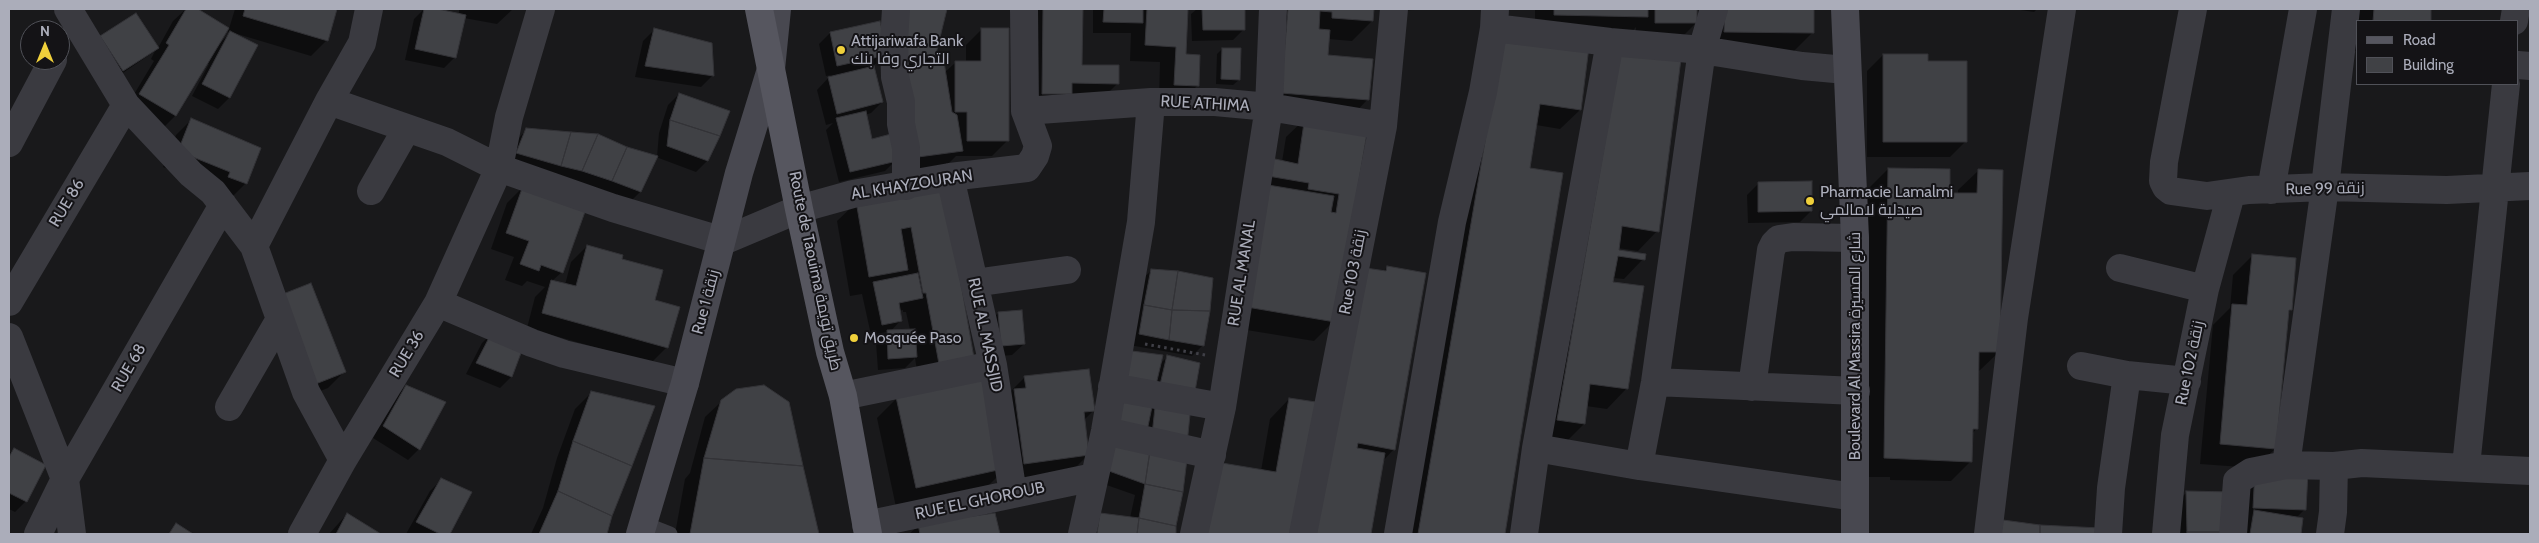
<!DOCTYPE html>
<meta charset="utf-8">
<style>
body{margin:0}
#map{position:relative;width:2539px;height:543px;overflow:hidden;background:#19191b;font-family:Cabin,sans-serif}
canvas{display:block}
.frame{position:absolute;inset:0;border:10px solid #abadba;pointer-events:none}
.legend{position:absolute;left:2356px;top:20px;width:162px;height:65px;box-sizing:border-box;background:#141316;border:1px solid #505158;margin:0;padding:6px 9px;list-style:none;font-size:15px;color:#abadba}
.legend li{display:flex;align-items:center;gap:10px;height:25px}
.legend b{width:25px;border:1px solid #505158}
.north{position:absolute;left:20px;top:20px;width:50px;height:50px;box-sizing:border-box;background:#141316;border:1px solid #505158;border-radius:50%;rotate:0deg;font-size:14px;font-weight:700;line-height:20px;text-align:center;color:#abadba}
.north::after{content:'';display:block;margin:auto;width:18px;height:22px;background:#f0d03b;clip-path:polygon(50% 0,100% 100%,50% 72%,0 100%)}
</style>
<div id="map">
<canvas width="2539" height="543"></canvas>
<div class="frame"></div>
<ul class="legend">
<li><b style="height:6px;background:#56565f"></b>Road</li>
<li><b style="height:14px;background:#404145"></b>Building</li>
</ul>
<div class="north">N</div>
</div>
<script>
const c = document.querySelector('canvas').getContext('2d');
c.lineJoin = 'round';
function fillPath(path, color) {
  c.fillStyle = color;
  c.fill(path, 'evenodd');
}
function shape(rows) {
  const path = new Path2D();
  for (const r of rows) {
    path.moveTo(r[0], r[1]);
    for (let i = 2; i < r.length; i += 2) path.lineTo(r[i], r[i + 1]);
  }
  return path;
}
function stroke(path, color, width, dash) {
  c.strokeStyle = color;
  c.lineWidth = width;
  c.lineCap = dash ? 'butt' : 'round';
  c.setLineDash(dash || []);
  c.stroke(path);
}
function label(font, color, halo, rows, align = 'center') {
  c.font = font + ' Cabin,Cairo,sans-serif';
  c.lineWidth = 4;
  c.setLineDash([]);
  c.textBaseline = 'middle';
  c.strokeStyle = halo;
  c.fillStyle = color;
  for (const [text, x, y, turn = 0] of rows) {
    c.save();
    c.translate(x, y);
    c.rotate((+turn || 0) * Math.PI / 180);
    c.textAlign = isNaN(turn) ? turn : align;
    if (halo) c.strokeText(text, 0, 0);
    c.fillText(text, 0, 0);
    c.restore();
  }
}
fillPath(shape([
 [186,9,195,9,228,28,219,44,231,32,228,32,235,9,336,9,327,40,311,56,234,33,256,46,229,98,218,109,192,96,209,64,207,63,175,116,160,131,124,111,154,61,151,59,155,51,111,81,101,37,158,48,173,21],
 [424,9,459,15,459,9,513,9,497,24,464,18,455,57,444,68,405,60,414,19],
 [896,9,946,9,934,57,925,66,944,73,955,63,966,63,966,45,982,29,1008,140,992,156,956,156,946,166,902,173],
 [1034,9,1082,9,1080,66,1118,83,1102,99,1026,109],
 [1093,9,1186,9,1184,56,1197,86,1181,102,1159,100,1160,62,1130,61,1131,33,1093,33],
 [1197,9,1244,9,1244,29,1233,40,1192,41,1191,14],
 [1270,9,1373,9,1372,21,1352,41,1328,39,1327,56,1368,99,1349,119,1262,112],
 [1386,9,1442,9,1386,11],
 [1535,9,1696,9,1696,23,1676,43,1635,42,1636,27,1627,37,1535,34],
 [1706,9,1813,9,1813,32,1793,52,1705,51],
 [2014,9,2037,9,2034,12],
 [2356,9,2430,9,2429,21,2358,21,2358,51,2353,51],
 [654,30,711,44,712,76,701,87,635,77,643,41],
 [830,33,886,55,873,66,882,102,871,113,865,115,871,140,896,160,885,171,839,182,826,130,833,123,826,125,817,90,831,75,826,76,819,44],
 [1222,49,1239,80,1233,85,1216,84,1217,54],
 [1883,55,1926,63,1966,141,1950,157,1867,157,1867,71],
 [1484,57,1580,110,1560,129,1536,125,1528,169,1562,174,1504,534,1403,534],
 [1600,75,1657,231,1638,251,1618,248,1617,251,1643,259,1624,279,1613,278,1612,283,1642,288,1626,389,1607,409,1586,406,1584,424,1564,444,1538,440],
 [679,94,728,111,707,161,696,172,656,157,640,192,629,203,506,164,516,141,527,129,657,157,659,133,668,105],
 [1306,118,1367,128,1340,288,1383,272,1387,267,1394,449,1383,461,1370,534,1297,534,1334,321,1314,341,1222,326,1243,205,1282,162,1286,137],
 [192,119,242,140,246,183,230,199,215,188,163,167,176,135],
 [1888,169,1949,194,1958,194,1958,190,1978,171,1999,352,1978,372,1977,428,1972,434,1971,461,1951,481,1890,480,1890,477,1864,477,1868,189],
 [1758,184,1811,211,1800,222,1748,223,1747,195],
 [523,187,562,272,552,281,565,285,571,262,587,246,621,260,667,347,651,363,527,328,535,297,545,287,527,281,522,286,505,280,514,257,491,249,507,203],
 [943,187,973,357,919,383,915,358,905,368,878,370,876,343,887,332,871,335,862,294,850,296,837,221,857,202],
 [903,310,903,312,906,312,910,330,890,332,901,320,899,311],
 [2252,256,2291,310,2288,313,2275,449,2255,468,2200,464,2213,325,2230,308,2233,275],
 [1152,270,1203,345,1192,356,1129,345,1140,281],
 [279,297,344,372,328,388,297,400,263,313],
 [998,313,1024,344,1012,355,990,357,987,324],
 [493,332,511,377,500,388,466,374,482,343],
 [1167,357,1184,405,1141,446,1160,364],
 [1025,377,1093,411,1084,420,1088,455,1072,471,1009,479,1007,467,986,488,896,507,877,418,897,398,1009,393],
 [406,386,419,449,408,460,373,438,395,397],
 [591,393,611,515,606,534,531,534,543,508,557,458,575,409],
 [1289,399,1292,534,1188,534,1261,471,1270,419],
 [722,401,802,467,818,534,675,534,685,479,690,473,705,417],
 [14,449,26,501,15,512,9,509,9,454],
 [1100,455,1186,460,1175,534,1088,534,1100,514,1130,518,1135,495,1098,482],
 [2255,470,2305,509,2296,518,2302,519,2300,534,2241,534,2242,518],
 [441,480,470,493,448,534,406,534,430,491],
 [2187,492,2229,534,2177,534,2176,503],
 [347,514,379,534,329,534],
 [994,514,998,534,909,534,919,525],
 [2003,521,2098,534,1992,534]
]), '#0007');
const building = shape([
 [186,9,198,9,229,28,176,116,139,94,169,45,166,43,186,9],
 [245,9,337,9,328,41,243,16,245,9],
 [424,9,438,9,466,15,456,58,415,49,424,9],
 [908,9,947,9,935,58,898,59,908,9],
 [1043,9,1083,9,1082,65,1119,65,1119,84,1072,83,1072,94,1042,94,1043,9],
 [1104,9,1143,9,1143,23,1103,22,1104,9],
 [1147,9,1188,9,1186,54,1200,55,1199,86,1174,85,1176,47,1145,45,1147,9],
 [1202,9,1245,9,1245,30,1203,30,1202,9],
 [1288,9,1374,9,1373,21,1332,18,1332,12,1320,11,1319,29,1330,30,1328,55,1373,59,1369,100,1281,93,1288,9],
 [1554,9,1648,9,1648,17,1554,15,1554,9],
 [1655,9,1697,9,1697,23,1655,23,1655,9],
 [1725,9,1814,9,1814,33,1724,32,1725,9],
 [2374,9,2431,9,2431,21,2373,21,2374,9],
 [136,13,159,48,123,71,100,36,136,13],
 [880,21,887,55,837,66,830,32,880,21],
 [654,28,712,43,714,76,645,66,654,28],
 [981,28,1009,28,1009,141,967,141,967,112,955,112,955,61,981,61,981,28],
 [230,31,258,45,230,98,202,84,230,31],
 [1503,36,1589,47,1581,110,1540,104,1530,168,1563,173,1505,534,1418,534,1503,36],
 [1222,48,1241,48,1240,80,1221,79,1222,48],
 [1620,54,1681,59,1659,232,1622,226,1619,250,1646,254,1645,260,1618,256,1613,282,1644,286,1628,389,1590,384,1585,424,1557,420,1620,54],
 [1883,54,1928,54,1928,61,1967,61,1967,142,1883,142,1883,54],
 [944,62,952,112,957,115,963,151,918,157,904,68,944,62],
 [874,66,883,102,837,114,828,77,874,66],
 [679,93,730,111,720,136,670,120,679,93],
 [866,111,872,139,891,134,897,161,850,172,836,118,866,111],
 [1305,116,1368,127,1335,322,1241,306,1262,184,1334,196,1331,212,1336,213,1339,194,1308,189,1309,183,1262,175,1266,157,1298,164,1305,116],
 [191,118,261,148,247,184,228,177,230,172,178,151,191,118],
 [670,120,720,136,708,161,667,146,670,120],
 [526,128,571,132,561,166,516,153,526,128],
 [571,132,598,134,582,171,561,166,571,132],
 [598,134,627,147,612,181,582,171,598,134],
 [627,147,658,156,641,192,612,181,627,147],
 [1888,168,1950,169,1950,193,1977,193,1978,169,2003,170,2000,352,1979,352,1978,429,1973,429,1972,462,1884,458,1888,168],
 [1812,181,1812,211,1758,212,1758,182,1812,181],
 [523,186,586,209,563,273,541,265,539,271,520,264,529,241,506,233,523,186],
 [944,186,974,358,939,364,926,293,923,293,911,227,901,229,908,270,869,277,856,201,944,186],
 [587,245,623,255,622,259,663,270,655,300,680,307,668,348,542,313,551,280,576,286,587,245],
 [2252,254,2296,258,2292,310,2289,310,2276,449,2220,444,2232,304,2247,305,2252,254],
 [1387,266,1426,273,1395,450,1358,443,1357,448,1385,453,1371,534,1313,534,1359,267,1386,271,1387,266],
 [1151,269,1178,271,1172,310,1144,305,1151,269],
 [1178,271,1213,278,1210,311,1172,310,1178,271],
 [918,273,923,298,899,303,902,321,882,325,873,282,918,273],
 [311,283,346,372,313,385,278,296,311,283],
 [1144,305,1172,310,1169,340,1139,334,1144,305],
 [1022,310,1025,344,1001,346,998,312,1022,310],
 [1172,310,1210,311,1204,346,1169,340,1172,310],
 [915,329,917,357,888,359,887,330,915,329],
 [493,330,524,345,512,377,476,363,493,330],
 [1124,350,1163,355,1155,389,1120,385,1124,350],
 [1167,355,1200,363,1194,397,1159,389,1167,355],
 [1089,369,1095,411,1084,412,1089,455,1024,464,1014,389,1026,388,1024,376,1089,369],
 [988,378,1007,468,916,488,896,397,988,378],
 [406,385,446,402,420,450,383,426,406,385],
 [764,385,789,402,803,466,704,458,721,400,736,389,764,385],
 [591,391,655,406,632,466,573,441,591,391],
 [1119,394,1154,397,1147,431,1112,430,1119,394],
 [1156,398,1191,405,1187,444,1152,435,1156,398],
 [1289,398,1316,402,1293,534,1204,534,1216,462,1276,472,1289,398],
 [573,441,632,466,612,516,558,491,573,441],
 [1111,442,1150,451,1145,484,1109,471,1111,442],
 [14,448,46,465,27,502,9,493,9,457,14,448],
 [1150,451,1187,459,1183,492,1145,484,1150,451],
 [704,458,803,466,819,534,690,534,704,458],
 [2255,469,2308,472,2306,510,2253,508,2255,469],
 [441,478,472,492,450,534,440,534,416,522,441,478],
 [1145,484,1183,492,1176,526,1139,518,1145,484],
 [558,491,612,516,607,534,539,534,558,491],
 [2186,491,2232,492,2231,532,2187,532,2186,491],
 [2254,510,2303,518,2301,534,2250,534,2254,510],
 [347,513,381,534,336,534,347,513],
 [995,513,1000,534,920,534,918,524,995,513],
 [1100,513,1139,518,1137,534,1097,534,1100,513],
 [1139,518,1176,526,1176,534,1137,534,1139,518],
 [2003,520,2040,525,2040,534,2001,534,2003,520],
 [176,523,193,534,169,534,176,523],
 [2040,525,2100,528,2100,534,2040,534,2040,525],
 [2187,532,2231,532,2231,534,2187,534,2187,532]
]);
fillPath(building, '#404145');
stroke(building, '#333337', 1);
stroke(shape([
 [1145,344,1205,355]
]), '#404047', 3, [2.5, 4]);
stroke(shape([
 [642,523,670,534]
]), '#3a3a40', 15);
stroke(shape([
 [68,9,126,105,191,174,213,192,254,246,306,392,343,460],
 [896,9,894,41,895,77,901,102,901,124,906,148,906,186],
 [2193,9,2164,162,2163,181,2166,187,2171,191,2207,196,2249,190,2325,187,2447,190,2530,186],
 [2514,21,2516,9],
 [1494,28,1610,42,1702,50,1802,66,1846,70],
 [2518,65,2530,66],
 [329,101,447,142,499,168,613,208,723,241,799,209,853,194,950,177,1027,168,1035,156,1038,146,1025,111,1024,9],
 [1025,111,1151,102,1215,102,1269,107,1383,126],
 [9,143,53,60],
 [950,177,993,365,1013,494],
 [2271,190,2303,9],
 [371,191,407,128],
 [254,246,329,101,362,43,369,9],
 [2120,268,2205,289],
 [974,283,1067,270],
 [9,302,126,105],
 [438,303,532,343,564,354,685,383],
 [9,337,65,479,72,534],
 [2081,366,2127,375,2187,381],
 [1655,382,1856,391],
 [1112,387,1222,407],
 [1752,387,1771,250,1774,244,1779,239,1793,237,1855,238],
 [843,396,993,365],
 [229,407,280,319],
 [1105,431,1212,455],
 [1536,448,1639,466,1855,497],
 [2286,465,2325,187,2346,9],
 [1639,466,1655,382,1702,50,1714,9],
 [2466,466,2506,84],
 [866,525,1094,477],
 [38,534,65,479,223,205],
 [302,534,343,460,438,303,499,168,509,117,541,9],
 [1082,534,1105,431,1141,222,1151,102],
 [1194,534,1222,407,1269,107,1273,9],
 [1303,534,1383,126,1394,9],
 [1398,534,1452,222,1483,92,1494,28,1495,9],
 [1524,534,1536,448,1610,42],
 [1988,534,2014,318,2062,9],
 [2108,534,2111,488,2127,375],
 [2166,534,2175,435,2205,289,2231,194],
 [2233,534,2237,481,2251,472,2286,465,2334,466,2362,463,2530,471],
 [2330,534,2333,512,2334,466]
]), '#3a3a40', 28);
stroke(shape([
 [1845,9,1855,238,1855,534],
 [640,534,685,383,739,173,771,69,777,9]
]), '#484850', 28);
stroke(shape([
 [759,9,799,209,830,352,843,396,868,534]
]), '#56565f', 28);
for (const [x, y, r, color] of [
 [841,50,5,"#f0d03b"],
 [1810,201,5,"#f0d03b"],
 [854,338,5,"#f0d03b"]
]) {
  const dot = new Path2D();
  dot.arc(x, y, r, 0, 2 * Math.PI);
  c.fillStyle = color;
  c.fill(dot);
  stroke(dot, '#141316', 2);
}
label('16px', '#abadba', '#141316', [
 ["Attijariwafa Bank",851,41],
 ["التجاري وفا بنك",851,59],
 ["Pharmacie Lamalmi",1820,192],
 ["صيدلية لامالمي",1820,210],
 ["Mosquée Paso",864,338]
], 'left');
label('16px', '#abadba', '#141316', [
 ["RUE ATHIMA",1205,104,3],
 ["AL KHAYZOURAN",912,185,-9],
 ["Rue 99 زنقة",2325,189,-1],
 ["RUE 86",67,203,-59],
 ["Route de Taouima طريق تويمة",815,271,78],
 ["Rue 103 زنقة",1353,272,-79],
 ["RUE AL MANAL",1242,273,-81],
 ["Rue 1 زنقة",706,302,-75],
 ["RUE AL MASSJID",985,335,78],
 ["Boulevard Al Massira شارع المسيرة",1855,346,-90],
 ["RUE 36",407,354,-59],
 ["Rue 102 زنقة",2190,363,-78],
 ["RUE 68",129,368,-60],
 ["RUE EL GHOROUB",980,501,-12]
]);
</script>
